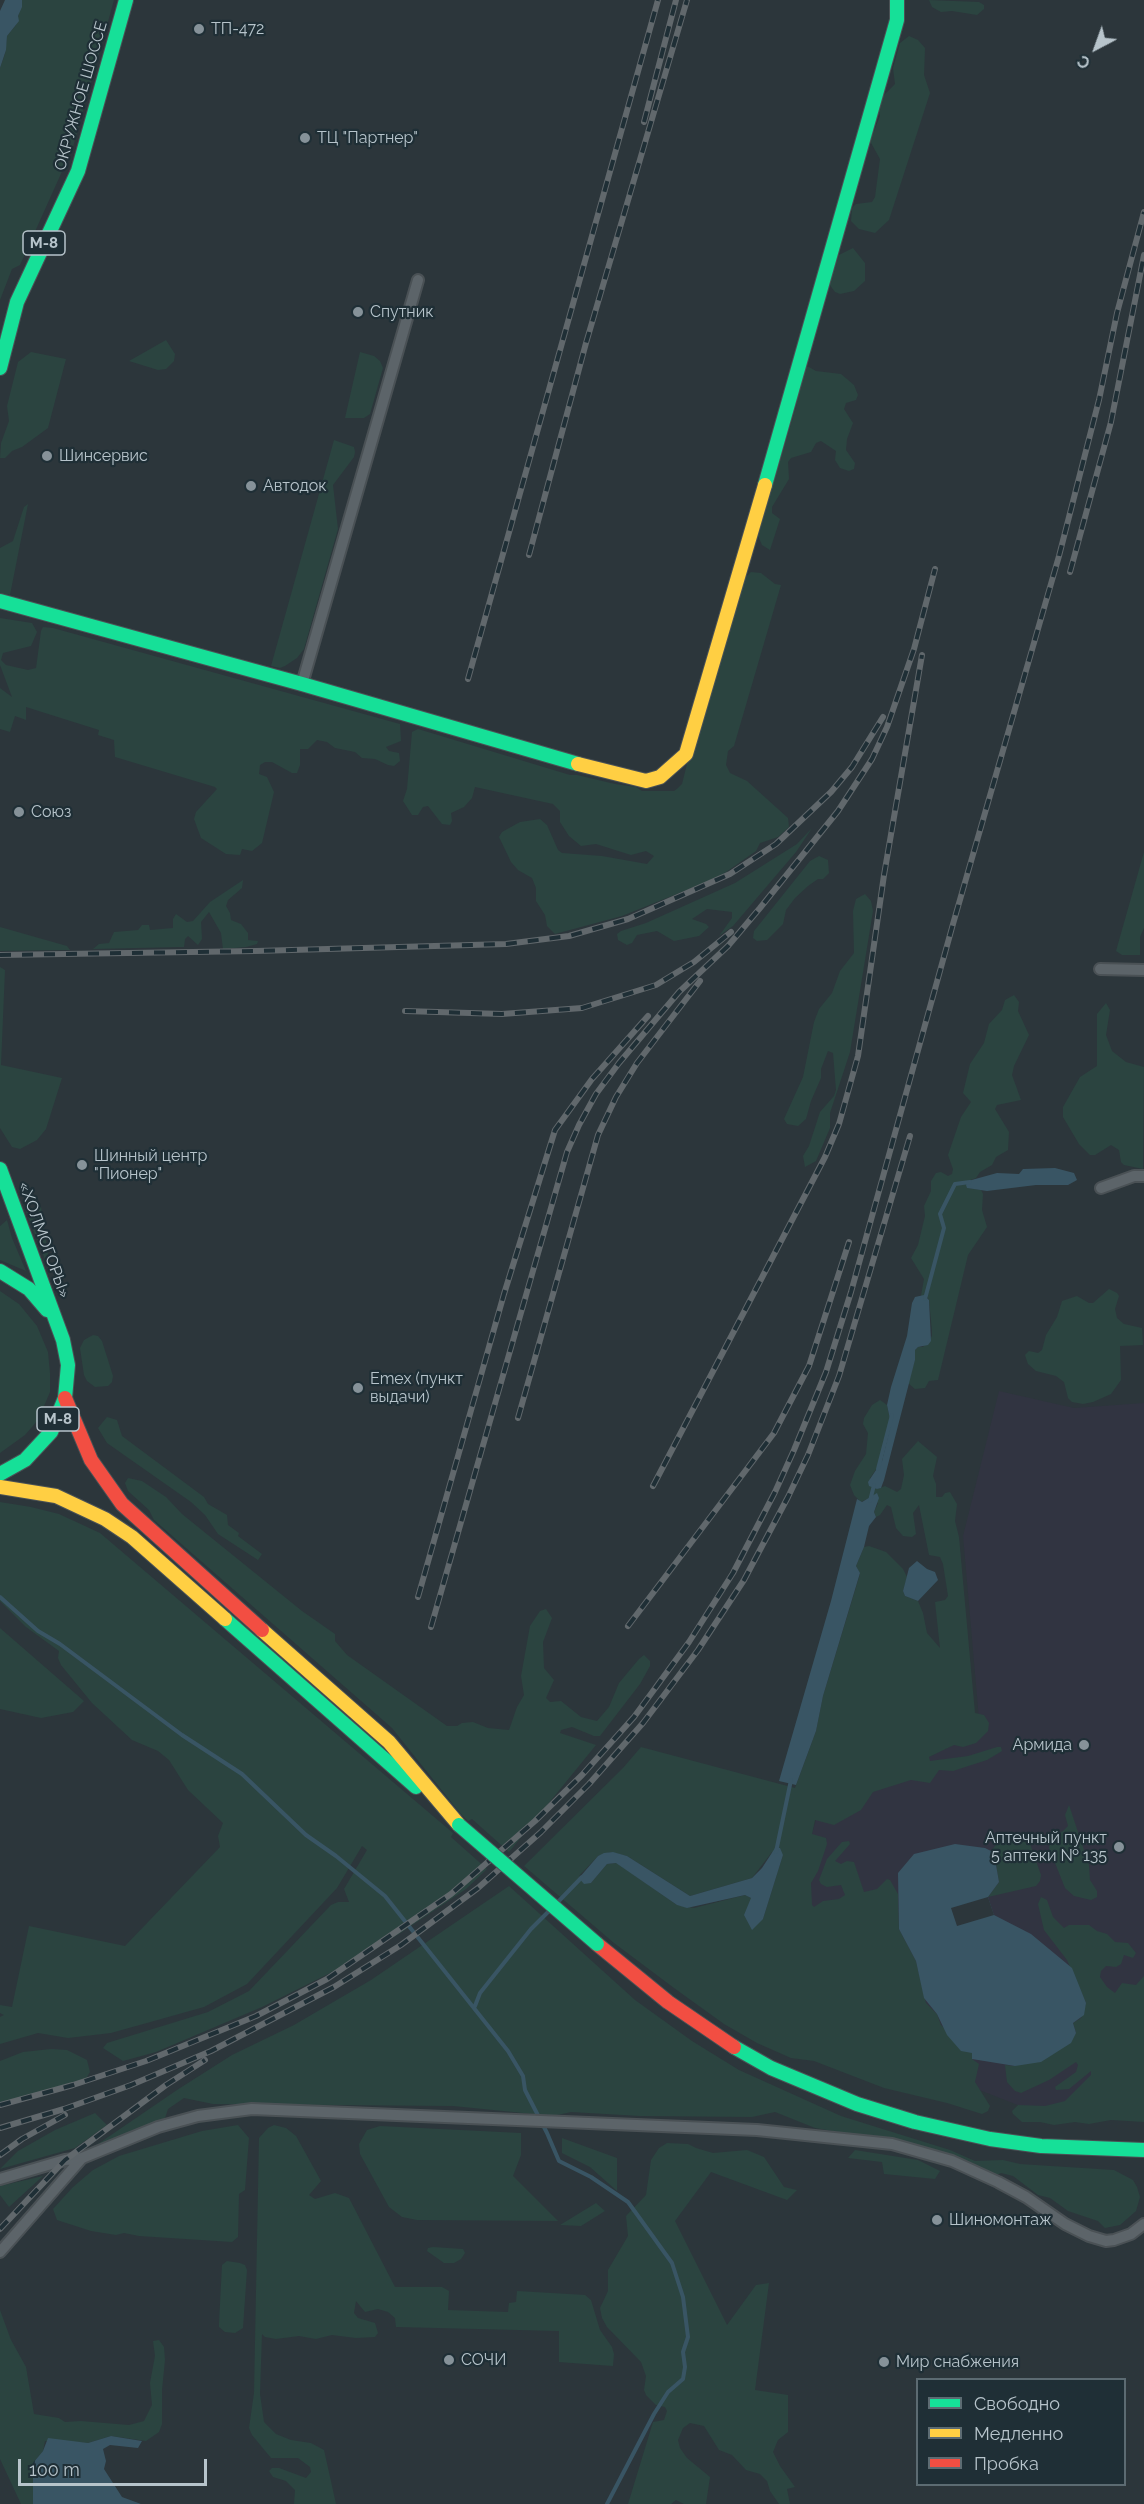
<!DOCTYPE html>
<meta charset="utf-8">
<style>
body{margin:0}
#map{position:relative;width:1144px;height:2504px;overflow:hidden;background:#2c363b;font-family:Raleway,sans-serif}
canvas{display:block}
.legend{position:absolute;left:916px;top:2378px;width:210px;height:108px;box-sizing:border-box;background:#1f2f36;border:2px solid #5c6b72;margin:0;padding:8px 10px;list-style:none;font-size:18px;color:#b7c4cb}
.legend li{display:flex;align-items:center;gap:12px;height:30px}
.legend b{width:30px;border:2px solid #5c6b72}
.north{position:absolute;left:1066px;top:18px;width:60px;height:60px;-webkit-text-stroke:4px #1f2f36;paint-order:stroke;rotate:221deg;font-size:16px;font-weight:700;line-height:24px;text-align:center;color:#b7c4cb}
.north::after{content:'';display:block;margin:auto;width:21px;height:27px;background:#b7c4cb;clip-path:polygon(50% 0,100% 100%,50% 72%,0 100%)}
.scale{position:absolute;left:18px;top:2459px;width:189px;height:27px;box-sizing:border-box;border:3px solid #b7c4cb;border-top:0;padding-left:8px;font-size:18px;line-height:21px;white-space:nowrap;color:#b7c4cb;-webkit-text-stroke:4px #1f2f36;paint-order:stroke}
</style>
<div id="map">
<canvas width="1144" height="2504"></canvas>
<ul class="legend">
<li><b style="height:8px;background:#16e098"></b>Свободно</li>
<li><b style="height:8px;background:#ffcf43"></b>Медленно</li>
<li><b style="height:8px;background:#f24e42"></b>Пробка</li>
</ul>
<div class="north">С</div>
<div class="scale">100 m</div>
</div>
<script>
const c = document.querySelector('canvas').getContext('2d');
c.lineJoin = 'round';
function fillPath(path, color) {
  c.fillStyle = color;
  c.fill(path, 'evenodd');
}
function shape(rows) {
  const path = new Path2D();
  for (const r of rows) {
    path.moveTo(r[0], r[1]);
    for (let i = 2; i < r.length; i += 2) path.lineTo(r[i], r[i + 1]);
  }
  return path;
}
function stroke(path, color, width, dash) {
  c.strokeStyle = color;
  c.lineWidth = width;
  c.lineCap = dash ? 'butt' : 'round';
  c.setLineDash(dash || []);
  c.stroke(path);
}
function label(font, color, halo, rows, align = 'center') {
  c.font = font + ' Raleway,sans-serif';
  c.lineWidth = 4.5;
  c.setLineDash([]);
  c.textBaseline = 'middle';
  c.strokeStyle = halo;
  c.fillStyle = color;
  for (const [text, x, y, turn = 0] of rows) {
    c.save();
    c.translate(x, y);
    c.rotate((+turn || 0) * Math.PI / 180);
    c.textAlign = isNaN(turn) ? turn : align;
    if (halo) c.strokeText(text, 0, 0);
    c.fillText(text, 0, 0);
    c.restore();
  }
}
fillPath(shape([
 [999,1391,1074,1408,1144,1403,1144,2107,1038,2113,908,2062,779,1947,818,1813,980,1731,963,1536],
 [998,1869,988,1897,994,1915,924,1998]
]), '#313441');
fillPath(shape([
 [22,0,114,0,73,147,20,265,12,269,0,300,0,68,5,54,7,36,16,25],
 [929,0,979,2,984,5,984,9,977,15,952,11,941,12,932,7],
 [909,36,918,40,925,48,924,75,930,93,889,220,875,233,859,229,851,221,852,208,856,204,872,202,875,197,880,159,870,141,880,116,879,111,883,96,895,84,893,68,900,43],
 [853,248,865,263,865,281,854,291,840,294,835,292,829,284,839,255],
 [166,340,175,354,174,361,166,369,158,370,129,361],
 [31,352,66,359,48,428,22,447,12,451,5,458,0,458,1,443,9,421,7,406,18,362],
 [360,352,374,356,380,361,383,368,370,414,364,418,345,418],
 [807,366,816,371,841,374,854,385,858,395,856,400,846,403,844,409,853,423,847,439,846,450,855,463,854,469,849,471,840,468,835,460,836,451,821,441,816,443,811,452,791,458,788,462,789,479,772,507,772,513,780,519,770,550,762,545,758,536,796,406,803,370],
 [334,440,354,447,355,452,354,457,333,485,338,529,304,649,297,658,285,666,280,668,271,666],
 [28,504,10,595,0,593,0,548,13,541,24,507],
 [751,572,761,573,775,584,781,585,734,746,728,751,726,765,730,773,747,781,788,818,789,827,778,837,760,843,756,851,719,877,622,916,555,934,547,926,545,915,536,901,536,888,532,878,518,870,511,862,499,837,502,832,520,822,540,819,547,825,558,850,562,853,602,856,647,864,654,856,646,851,631,855,596,844,581,846,569,836,560,822,560,811,553,804,475,787,472,798,464,807,451,813,452,821,450,825,442,824,428,806,423,807,418,815,412,815,403,801,407,789,412,732,418,729,570,775,577,775,615,784,636,787,642,791,674,791,678,788,682,784,690,752,743,580],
 [0,618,32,623,37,632,31,646,3,653,1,660,6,665,28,670,36,668,41,631,43,627,53,628,400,724,401,741,386,747,389,751,399,753,400,761,394,766,388,765,375,759,362,758,355,752,335,748,327,742,317,740,308,749,300,749,300,765,297,773,292,773,272,762,265,762,260,765,259,774,267,777,274,792,262,843,252,851,242,849,240,855,226,854,201,838,194,819,196,812,217,789,215,787,115,757,114,740,98,735,99,730,26,707,26,720,15,716,10,732,0,729,0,688,12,697,0,665],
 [812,828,796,852,733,926,719,936,732,918,732,912,707,909,692,919,706,924,709,927,699,936,674,941,657,931,637,935,632,943,627,945,618,940,617,934,621,931,646,923,735,883,797,844],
 [1144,852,1144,928,1140,937,1140,955,1122,955,1116,951],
 [819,856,828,860,829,873,823,879,818,879,808,886,795,898,786,910,783,924,767,940,757,941,753,938,754,931,810,861],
 [243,880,242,888,228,900,226,906,230,913,231,920,241,924,248,933,248,940,258,941,257,944,246,947,223,949,221,933,209,912,201,922,202,939,198,945,188,936,185,939,184,947,180,947,93,949,99,944,109,943,114,932,138,930,142,925,149,925,150,930,173,928,173,919,176,914,187,922,193,921,210,902],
 [865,894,871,901,873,911,850,1052,830,1113,830,1128,816,1161,805,1167,803,1156,809,1146,820,1112,834,1096,836,1090,833,1053,828,1051,821,1069,821,1078,811,1101,806,1119,798,1126,787,1124,784,1119,803,1077,814,1022,819,1009,832,993,840,971,854,953,853,911,856,899],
 [0,927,67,946,70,950,0,951],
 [0,967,5,970,1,1065,62,1078,46,1129,37,1140,20,1149,12,1147,0,1128],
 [1014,995,1019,1002,1018,1011,1029,1035,1014,1066,1012,1075,1021,1100,997,1105,995,1109,1009,1132,1008,1150,996,1157,992,1165,980,1172,976,1178,968,1181,968,1188,981,1190,983,1194,982,1210,987,1227,968,1255,938,1380,929,1381,925,1388,915,1389,908,1383,915,1360,915,1350,918,1347,923,1347,932,1336,932,1331,929,1300,927,1297,921,1296,924,1279,911,1258,918,1245,925,1216,924,1206,931,1191,931,1181,936,1173,941,1172,948,1176,952,1174,953,1169,948,1155,961,1117,971,1102,963,1093,970,1064,984,1043,989,1024,1002,1010,1005,1000],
 [1106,1003,1110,1010,1106,1035,1112,1051,1126,1062,1144,1067,1143,1169,1124,1165,1121,1162,1119,1150,1111,1145,1095,1155,1090,1155,1079,1144,1063,1117,1063,1107,1080,1077,1097,1066,1097,1014],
 [41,1207,49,1261,46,1262,25,1209],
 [7,1220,12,1238,26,1271,0,1260,0,1226],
 [1109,1289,1117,1293,1119,1296,1115,1309,1117,1318,1124,1324,1142,1328,1143,1345,1120,1346,1121,1380,1111,1394,1093,1402,1083,1404,1072,1402,1068,1398,1064,1382,1056,1376,1036,1371,1028,1364,1025,1355,1029,1351,1038,1353,1042,1350,1046,1335,1057,1317,1062,1301,1077,1296,1089,1303,1093,1303],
 [0,1291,19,1304,37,1326,48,1352,50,1373,50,1392,38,1420,25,1435,0,1453],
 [93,1335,98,1336,102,1341,113,1376,112,1382,108,1386,95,1387,87,1381,84,1375,80,1348,84,1340],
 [880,1400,887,1405,891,1424,882,1461,870,1478,877,1489,885,1486,897,1492,901,1489,904,1475,902,1459,918,1441,937,1457,933,1476,936,1484,936,1497,942,1497,945,1493,950,1492,957,1504,955,1521,959,1537,975,1713,984,1715,989,1723,988,1731,976,1743,963,1747,954,1745,929,1757,930,1761,968,1756,997,1747,1001,1747,1002,1751,987,1760,953,1771,939,1770,930,1783,911,1780,873,1792,861,1810,834,1825,815,1820,812,1834,826,1838,827,1844,818,1871,811,1883,812,1905,814,1907,823,1901,839,1899,845,1895,841,1885,827,1887,821,1884,819,1880,827,1859,842,1842,849,1841,850,1844,835,1861,841,1864,847,1861,854,1862,864,1892,877,1889,887,1879,890,1880,898,1894,899,1929,916,1961,926,2003,937,2014,941,2025,972,2053,972,2059,979,2064,975,2082,990,2106,988,2111,982,2114,947,2103,884,2088,814,2061,791,2058,757,2043,724,2024,674,1988,614,1943,524,1866,623,1768,641,1747,795,1788,816,1731,823,1696,860,1574,856,1566,864,1547,869,1546,886,1552,903,1569,907,1577,903,1591,905,1596,918,1601,923,1613,927,1633,940,1648,935,1602,945,1600,948,1596,943,1564,940,1557,929,1555,919,1505,913,1513,916,1534,912,1537,903,1536,896,1528,891,1507,887,1505,880,1515,876,1517,874,1512,878,1503,869,1498,861,1502,854,1495,850,1485,855,1471,866,1454,868,1433,863,1424,864,1418,872,1405],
 [611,1852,627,1856,690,1896,752,1878,772,1852,783,1855,763,1919,751,1898,745,1895,694,1908,677,1905,617,1863,607,1864,591,1883,579,1876,598,1856],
 [107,1417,117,1420,122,1436,204,1497,208,1504,227,1515,228,1525,239,1533,238,1536,262,1554,258,1560,218,1534,205,1515,191,1502,107,1443,98,1428],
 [128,1478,142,1481,166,1497,182,1514,302,1611,335,1634,335,1641,347,1655,447,1726,457,1726,462,1723,473,1722,488,1728,509,1730,517,1707,524,1695,521,1676,530,1626,540,1611,546,1609,552,1618,543,1642,544,1668,554,1680,546,1698,550,1702,561,1701,581,1717,597,1721,609,1707,619,1683,639,1659,644,1655,650,1661,650,1666,640,1684,600,1736,594,1736,572,1727,561,1730,560,1733,596,1745,509,1852,472,1819,468,1821,460,1813,392,1728,154,1520,149,1510,128,1491,125,1483],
 [0,1502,31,1507,59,1514,100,1533,453,1833,451,1837,487,1869,466,1889,399,1934,330,1973,262,2007,156,2052,123,2061,103,2048,107,2043,208,2012,249,1991,331,1905,338,1902,349,1902,344,1889,367,1850,362,1846,337,1888,247,1984,204,2007,111,2033,68,2038,38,2033,0,2044,0,2017,4,2015,0,2013,0,2005,12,2007,29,1926,125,1946,220,1847,218,1836,223,1823,188,1790,169,1760,158,1751,132,1740,92,1703,61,1665,58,1658,59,1651,26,1627,0,1601],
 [0,1628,84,1701,73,1712,41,1718,0,1709],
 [1069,1805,1089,1865,1090,1880,1097,1891,1097,1897,1091,1900,1074,1896,1065,1888,1049,1848,1051,1836,1063,1831,1068,1826,1065,1815],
 [1019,1832,1028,1838,1041,1875,1040,1881,1036,1886,988,1897,999,1882,995,1859,991,1851,1002,1837],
 [509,1886,635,2000,692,2041,739,2070,841,2116,950,2150,975,2161,1003,2160,1020,2164,1114,2170,1133,2180,1137,2187,1140,2197,1136,2211,1120,2225,1105,2228,1098,2221,1068,2211,1050,2198,1038,2195,1013,2176,1001,2173,994,2176,920,2146,815,2128,775,2112,752,2117,640,2116,571,2112,553,2116,453,2106,213,2104,184,2098,168,2109,165,2118,151,2126,95,2146,177,2090,232,2055,294,2025,371,1980],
 [1041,1897,1047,1900,1053,1917,1064,1928,1069,1925,1089,1925,1097,1931,1107,1934,1115,1942,1128,1943,1136,1953,1133,1958,1124,1955,1121,1964,1116,1967,1106,1966,1101,1971,1100,1977,1107,1987,1115,1993,1122,1983,1136,1985,1144,1976,1144,2122,1111,2120,1089,2124,1075,2122,1054,2125,1040,2122,1022,2122,1013,2114,1012,2111,1018,2105,1045,2106,1065,2101,1091,2075,1091,2071,1069,2089,1056,2090,1055,2087,1076,2072,1078,2065,1076,2062,1049,2080,1021,2093,1015,2091,1007,2082,1005,2065,1015,2066,1076,2033,1073,2023,1081,2018,1086,2003,1067,1960,1044,1930,1038,1904],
 [51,2049,67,2050,87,2060,90,2072,83,2084,0,2104,0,2061,23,2052],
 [95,2113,107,2125,75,2148,0,2169,18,2151,55,2130],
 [238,2125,249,2138,245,2190,239,2194,238,2237,232,2242,139,2236,124,2233,116,2235,91,2231,57,2220,53,2209,73,2187,93,2170,119,2156,202,2131],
 [274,2125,286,2128,296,2136,321,2181,309,2195,315,2199,335,2193,349,2198,395,2287,442,2287,449,2291,448,2310,508,2312,509,2303,516,2302,517,2291,585,2295,591,2300,600,2330,612,2347,614,2354,613,2366,559,2362,559,2331,396,2327,395,2318,388,2312,378,2309,365,2312,356,2301,354,2313,358,2318,375,2323,378,2333,375,2337,356,2338,332,2335,316,2339,299,2336,276,2339,265,2337,262,2334,260,2394,264,2422,276,2434,291,2440,311,2443,324,2450,336,2504,294,2504,295,2490,286,2481,273,2477,269,2471,272,2468,279,2468,306,2478,311,2472,310,2467,298,2458,271,2458,252,2435,249,2428,254,2393,259,2138,268,2128],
 [380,2126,521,2133,521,2155,513,2176,558,2221,417,2220,402,2217,389,2207,360,2154,359,2144,367,2130],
 [562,2138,617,2158,617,2191,590,2167,562,2153],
 [667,2143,688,2144,696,2148,713,2153,747,2150,764,2157,784,2187,797,2190,787,2200,711,2172,675,2221,727,2325,756,2285,769,2283,755,2390,788,2395,788,2432,778,2440,773,2452,780,2466,795,2487,787,2489,790,2504,779,2504,770,2491,767,2481,760,2474,746,2470,732,2455,719,2450,704,2426,690,2423,683,2428,678,2440,680,2448,687,2458,710,2477,706,2504,684,2504,676,2500,671,2504,628,2504,653,2422,664,2420,667,2411,665,2407,656,2405,646,2395,644,2390,646,2376,641,2362,607,2327,602,2318,600,2308,608,2291,608,2270,628,2236,626,2216,646,2195,651,2160,659,2148],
 [855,2150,918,2160,940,2171,935,2179,884,2174,882,2162,848,2158],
 [43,2176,9,2207,0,2195,0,2186],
 [596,2203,605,2211,581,2226,560,2225],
 [433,2247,463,2249,465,2253,461,2259,454,2263,444,2263,427,2251,428,2248],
 [227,2261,240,2263,245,2265,247,2270,243,2328,235,2333,225,2332,219,2327,219,2323,222,2265],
 [0,2310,11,2340,26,2367,34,2414,59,2418,65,2422,81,2421,129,2425,144,2421,152,2405,150,2383,155,2356,153,2341,159,2340,164,2347,165,2360,162,2390,162,2424,159,2432,146,2441,111,2436,88,2443,45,2441,43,2451,33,2463,33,2504,21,2504,0,2459]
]), '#2b4440');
fillPath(shape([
 [5,0,22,0,22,7,18,16,19,21,7,36,6,50,0,68,0,11],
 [1055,1168,1074,1173,1077,1180,1068,1185,1036,1185,987,1191,967,1188,966,1185,968,1181,997,1173,1019,1174,1023,1169],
 [924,1295,929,1300,931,1341,928,1345,918,1347,915,1350,915,1360,884,1480,881,1488,877,1489,869,1486,868,1482,882,1461,891,1424,887,1405,891,1387,907,1336,912,1303,915,1297],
 [877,1493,879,1498,874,1512,876,1517,869,1526,864,1547,856,1566,860,1573,823,1696,816,1731,796,1785,779,1781,831,1601,857,1499,862,1502],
 [917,1561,927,1569,935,1572,938,1580,918,1601,905,1596,903,1591,909,1568],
 [955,1844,985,1848,991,1851,995,1859,999,1882,988,1897,994,1915,1031,1934,1072,1968,1086,2003,1084,2015,1073,2023,1076,2033,1071,2043,1041,2062,1015,2066,972,2059,972,2053,961,2051,947,2035,937,2014,924,1998,916,1961,899,1929,898,1873,914,1854],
 [775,1848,780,1848,783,1855,763,1919,752,1930,744,1915,751,1898,745,1895,687,1908,677,1905,616,1863,607,1864,591,1883,584,1884,579,1878,598,1856,604,1853,613,1852,627,1856,690,1896,752,1878,762,1868],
 [111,2436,142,2441,138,2448,110,2445,103,2449,106,2461,104,2469,122,2497,141,2504,33,2504,33,2463,43,2451,48,2438,88,2443]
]), '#395564');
fillPath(shape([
 [988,1897,994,1915,957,1926,951,1908]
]), '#2c363b');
stroke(shape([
 [925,1299,944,1228,940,1214,955,1184,970,1182],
 [878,1469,892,1415],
 [870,1501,874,1485],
 [0,1597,38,1631,60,1644,182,1735,242,1774,306,1835,336,1856,385,1896,508,2051,523,2076,525,2090,547,2133,559,2161,591,2177,628,2202,672,2263,683,2297,688,2337,683,2352,685,2367,683,2379,668,2392,654,2414,607,2504],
 [776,1852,791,1780],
 [556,1904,582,1877],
 [475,2006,480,1993,531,1929,551,1909]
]), '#395564', 4);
const street = shape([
 [302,684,418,280],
 [1100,969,1144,970],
 [1101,1188,1134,1176,1144,1176],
 [0,2179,65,2160,82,2158,158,2127,198,2116,252,2109,757,2130,892,2144,952,2161,998,2182,1026,2197,1065,2224,1089,2236,1106,2241,1114,2240,1131,2234,1144,2224],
 [0,2252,82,2158]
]);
const fast = shape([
 [0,368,17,302,78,171,126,0],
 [765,485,897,20,897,0],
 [0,601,302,684,578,764],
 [0,1169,63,1340,68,1365,65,1398,51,1432,25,1460,0,1474],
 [0,1271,29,1289,47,1310],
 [225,1619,416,1787],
 [734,2047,771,2068,857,2104,915,2122,990,2139,1041,2146,1144,2150]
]);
const slow = shape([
 [578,764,646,781,660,777,686,754,765,485],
 [0,1487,56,1496,105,1519,132,1537,225,1619],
 [262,1630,389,1742,459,1825]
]);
const jam = shape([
 [65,1398,91,1460,122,1504,262,1630],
 [597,1944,668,2002,734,2047]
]);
stroke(street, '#4a5155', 14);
stroke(fast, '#4a5155', 16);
stroke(slow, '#4a5155', 16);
stroke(jam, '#4a5155', 16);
stroke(street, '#5c6469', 10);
stroke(fast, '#16e098', 14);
stroke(slow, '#ffcf43', 14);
stroke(jam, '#f24e42', 14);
const rail = shape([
 [644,122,676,0],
 [529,555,586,343,687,0],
 [1070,572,1111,422,1144,255],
 [468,679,658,0],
 [0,955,256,951,506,944,569,936,628,919,730,874,776,844,831,792,852,767,883,717],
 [405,1011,502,1014,582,1008,656,985,694,962,731,932],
 [518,1418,598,1135,616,1097,637,1063,700,981],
 [653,1486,825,1157,839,1124,858,1056,884,875,922,655],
 [418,1597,504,1294,555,1130,592,1079,648,1016],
 [628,1626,774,1433,809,1366,849,1242],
 [431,1627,567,1152,579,1125,596,1094,619,1063,679,992,728,946,760,908,838,811,872,759,887,727,914,649,935,569],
 [0,2105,73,2085,146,2061,256,2016,327,1979,451,1894,535,1821,582,1775,634,1717,689,1642,733,1573,775,1492,794,1450,826,1372,851,1292,953,924,1059,556,1099,400,1117,313,1144,212],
 [0,2128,64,2109,131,2085,211,2051,334,1987,401,1945,478,1888,541,1832,589,1784,643,1723,698,1650,744,1580,788,1497,808,1455,839,1376,910,1136],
 [0,2155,22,2139,65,2115],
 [0,2229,65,2160,166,2085,205,2060]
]);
stroke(rail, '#61686c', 6);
stroke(rail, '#1f2f36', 4, [11]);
const fastBridge = shape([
 [459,1825,597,1944]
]);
stroke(fastBridge, '#4a5358', 16, []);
stroke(fastBridge, '#16e098', 14);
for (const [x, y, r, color] of [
 [199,29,6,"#869299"],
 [305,138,6,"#869299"],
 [358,312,6,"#869299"],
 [47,456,6,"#869299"],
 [251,486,6,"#869299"],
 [19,812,6,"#869299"],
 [82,1165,6,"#869299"],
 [358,1388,6,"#869299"],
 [1084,1745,6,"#869299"],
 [1119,1847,6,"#869299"],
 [937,2220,6,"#869299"],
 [449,2360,6,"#869299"],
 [884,2362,6,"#869299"]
]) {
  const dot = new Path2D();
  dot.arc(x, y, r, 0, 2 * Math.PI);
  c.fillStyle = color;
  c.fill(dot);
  stroke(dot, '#1f2f36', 2);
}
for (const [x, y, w] of [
 [44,243,42],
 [58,1419,42]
]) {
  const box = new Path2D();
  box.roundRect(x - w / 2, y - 12, w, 24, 4.5);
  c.fillStyle = '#1f2f36';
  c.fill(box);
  stroke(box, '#b7c4cb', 1.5);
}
label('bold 15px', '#b7c4cb', null, [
 ["М-8",44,243],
 ["М-8",58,1419]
]);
label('16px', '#b7c4cb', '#1f2f36', [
 ["ТП-472",211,29],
 ["ТЦ \"Партнер\"",317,138],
 ["Спутник",370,312],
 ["Шинсервис",59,456],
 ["Автодок",263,486],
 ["Союз",31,812],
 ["Шинный центр",94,1156],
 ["\"Пионер\"",94,1174],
 ["Emex (пункт",370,1379],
 ["выдачи)",370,1397],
 ["Армида",1072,1745,"right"],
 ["Аптечный пункт",1107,1838,"right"],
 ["5 аптеки № 135",1107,1856,"right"],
 ["Шиномонтаж",949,2220],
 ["СОЧИ",461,2360],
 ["Мир снабжения",896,2362]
], 'left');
label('16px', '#b7c4cb', '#1f2f36', [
 ["ОКРУЖНОЕ ШОССЕ",81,96,-74],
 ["«ХОЛМОГОРЫ»",44,1240,70]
]);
</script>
